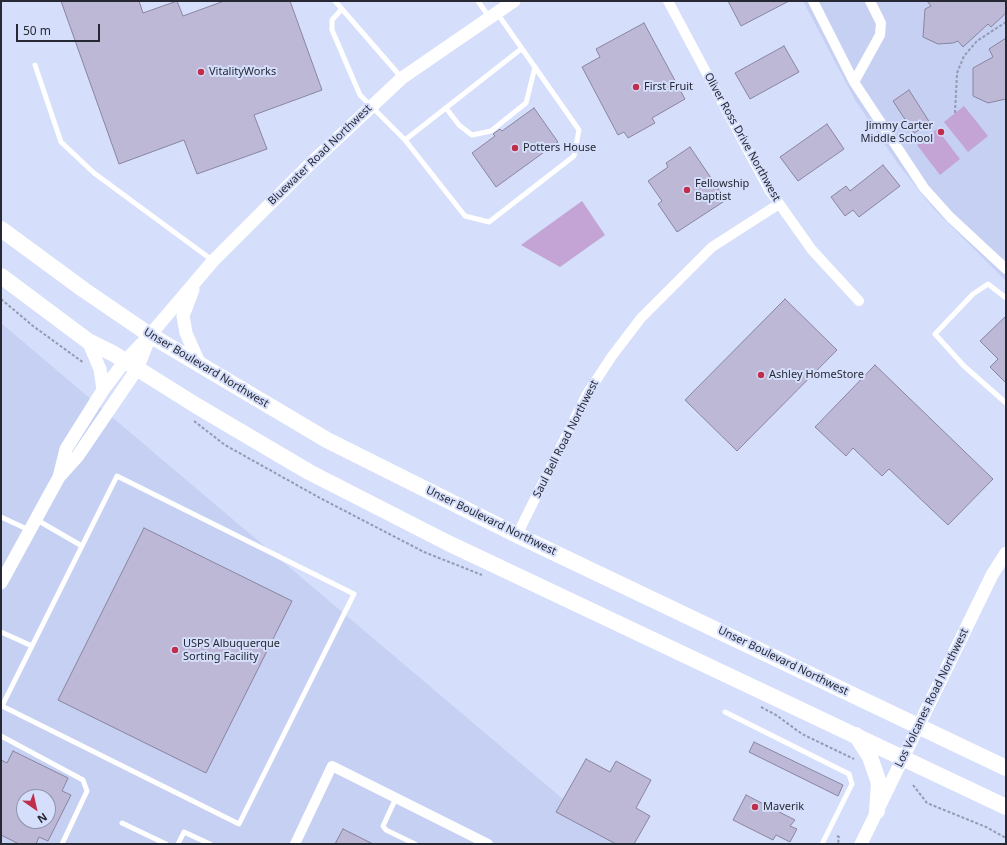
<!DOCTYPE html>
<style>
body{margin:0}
#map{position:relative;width:1007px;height:845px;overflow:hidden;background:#d5defb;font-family:"Noto Sans",sans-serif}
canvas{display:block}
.frame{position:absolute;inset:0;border:2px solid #262934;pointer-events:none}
.north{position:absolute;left:16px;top:789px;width:40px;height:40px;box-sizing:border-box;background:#d5defb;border:1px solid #8f96ab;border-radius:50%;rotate:146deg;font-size:11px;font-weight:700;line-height:16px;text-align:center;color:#262934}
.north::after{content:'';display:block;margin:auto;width:14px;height:18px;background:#bf2e4a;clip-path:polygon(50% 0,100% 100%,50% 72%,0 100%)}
.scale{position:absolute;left:16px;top:24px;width:84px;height:18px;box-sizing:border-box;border:2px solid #262934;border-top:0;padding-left:5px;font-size:12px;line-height:14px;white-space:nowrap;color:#262934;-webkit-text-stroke:3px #d5defb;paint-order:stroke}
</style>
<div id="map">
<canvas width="1007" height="845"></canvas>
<div class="frame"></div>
<div class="north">N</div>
<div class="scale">50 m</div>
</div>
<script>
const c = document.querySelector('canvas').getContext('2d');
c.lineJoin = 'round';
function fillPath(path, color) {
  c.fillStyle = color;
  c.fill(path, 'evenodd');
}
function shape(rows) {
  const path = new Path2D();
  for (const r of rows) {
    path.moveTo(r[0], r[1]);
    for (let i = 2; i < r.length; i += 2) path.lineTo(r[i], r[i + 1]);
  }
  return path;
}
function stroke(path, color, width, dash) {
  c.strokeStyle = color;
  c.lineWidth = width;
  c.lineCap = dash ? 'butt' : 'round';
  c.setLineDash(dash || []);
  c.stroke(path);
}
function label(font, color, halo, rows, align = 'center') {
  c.font = font + ' "Noto Sans",sans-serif';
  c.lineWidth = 4;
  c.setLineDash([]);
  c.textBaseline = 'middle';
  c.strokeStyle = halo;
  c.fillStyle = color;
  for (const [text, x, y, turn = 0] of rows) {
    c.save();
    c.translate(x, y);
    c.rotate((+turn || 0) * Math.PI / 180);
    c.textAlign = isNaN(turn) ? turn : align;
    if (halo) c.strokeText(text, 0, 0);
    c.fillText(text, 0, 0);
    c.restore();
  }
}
fillPath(shape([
 [803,1,1006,1,1006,281,934,209,898,164,855,100],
 [1,323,616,844,1,844],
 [24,797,48,797,48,821,24,821]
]), '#c5d0f3');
fillPath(shape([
 [964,106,988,136,968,152,944,122],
 [937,129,960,159,940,175,917,145],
 [582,201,605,235,560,267,521,245]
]), '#c3a4d4');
const building = shape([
 [61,1,139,1,143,13,177,1,183,16,224,1,290,1,322,90,254,115,267,149,197,174,184,140,119,164,61,1],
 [728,1,789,1,741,26,728,1],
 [927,1,1006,1,1006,13,991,27,988,24,963,47,958,41,953,43,938,44,923,37,925,9,931,6,927,1],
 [644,23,685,99,652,118,655,123,628,138,624,132,618,135,582,67,600,57,596,49,644,23],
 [1006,38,1006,99,988,103,973,96,973,68,993,57,989,49,1006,38],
 [784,46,799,72,750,99,735,73,784,46],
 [909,90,930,123,914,133,893,101,909,90],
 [534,108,558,142,496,187,472,153,495,136,493,134,500,129,502,131,534,108],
 [827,124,844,149,798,181,780,157,827,124],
 [690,147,726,200,677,232,658,204,662,201,648,181,668,167,666,163,690,147],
 [883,165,900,186,859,217,853,210,845,216,831,197,846,186,850,191,883,165],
 [785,299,837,350,737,451,685,400,785,299],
 [1006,316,1006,383,990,367,998,359,980,341,1006,316],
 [875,365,993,479,948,525,889,469,882,476,853,448,846,456,815,427,875,365],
 [144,528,292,601,206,773,58,700,144,528],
 [754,742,843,785,838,796,749,752,754,742],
 [13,751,68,778,62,791,71,795,48,841,39,837,36,844,19,844,1,835,1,760,7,763,13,751],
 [24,797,48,797,48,821,24,821,24,797],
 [586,759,610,772,616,761,651,780,636,808,650,816,634,844,616,844,556,812,586,759],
 [746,795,795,820,790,826,797,829,790,842,776,835,773,840,733,820,746,795],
 [343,829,373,844,335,844,343,829]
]);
fillPath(building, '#bdb8d6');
stroke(building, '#8985a0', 1);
stroke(shape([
 [955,113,957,73,964,56,977,41,1006,22],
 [1,299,33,326,84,363],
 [194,421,225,445,320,498,424,552,482,575],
 [761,707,776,715,802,734,854,759],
 [913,785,927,803,986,827,1006,838],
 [837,836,839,837,838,844]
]), '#949bb1', 2, [3, 2]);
stroke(shape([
 [335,1,401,77],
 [478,1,489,17],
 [342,9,332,20,332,30,360,95,405,140],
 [497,13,579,130,574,156,489,222,465,216,405,140,521,49],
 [35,65,61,142,94,173,212,260],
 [446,108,459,125,472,135,491,131,526,103,535,67],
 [1006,298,988,284,973,294,935,334,964,366,1006,403],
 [1,517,29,530],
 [37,520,82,546,2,706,239,824,354,594,117,476,82,546],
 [1,632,32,646],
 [725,712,849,774,852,784,822,844],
 [1,736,83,780,87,791,62,844],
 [396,798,383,826,386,830,415,844],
 [122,823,166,844],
 [178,844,184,832,210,844]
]), '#fff', 5);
stroke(shape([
 [668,1,768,188,812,250,859,301],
 [813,1,854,82,924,188,950,217,1006,269],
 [854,82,880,35,881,23,870,1],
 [517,535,587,394,612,356,641,318,712,247,779,204],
 [295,844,332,766,488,844]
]), '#fff', 10);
stroke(shape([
 [193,290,183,316,186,333,201,367],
 [88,341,100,369,103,390],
 [59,477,66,449,103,390,125,361,150,335,213,261,310,164,402,78,514,1],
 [1,583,59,477,77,457,137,369,149,339],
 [861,844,992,575,1006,553]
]), '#fff', 13);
stroke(shape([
 [1,229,84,290,150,335,327,440,517,535,1006,768],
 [1,276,88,341,114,354,197,406,309,472,448,543,1006,807],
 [856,735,870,757,879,783,877,811]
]), '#fff', 16);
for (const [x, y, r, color] of [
 [201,72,4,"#bf2e4a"],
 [636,87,4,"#bf2e4a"],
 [941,132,4,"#bf2e4a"],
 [515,148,4,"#bf2e4a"],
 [687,190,4,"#bf2e4a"],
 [761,375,4,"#bf2e4a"],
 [175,650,4,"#bf2e4a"],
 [755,807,4,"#bf2e4a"]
]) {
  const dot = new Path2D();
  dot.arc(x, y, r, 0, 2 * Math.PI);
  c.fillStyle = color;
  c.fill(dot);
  stroke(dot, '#d5defb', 1.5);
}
label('11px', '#262934', '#d5defb', [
 ["VitalityWorks",209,72],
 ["First Fruit",644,87],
 ["Jimmy Carter",933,126,"right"],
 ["Middle School",933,139,"right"],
 ["Potters House",523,148],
 ["Fellowship",695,184],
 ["Baptist",695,197],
 ["Ashley HomeStore",769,375],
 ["USPS Albuquerque",183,644],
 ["Sorting Facility",183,657],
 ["Maverik",763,807]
], 'left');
label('11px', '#262934', '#d5defb', [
 ["Oliver Ross Drive Northwest",742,137,61],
 ["Bluewater Road Northwest",320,155,-44],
 ["Unser Boulevard Northwest",206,368,31],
 ["Saul Bell Road Northwest",566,439,-63],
 ["Unser Boulevard Northwest",491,521,26],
 ["Unser Boulevard Northwest",783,661,26],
 ["Los Volcanes Road Northwest",932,698,-64]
]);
</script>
